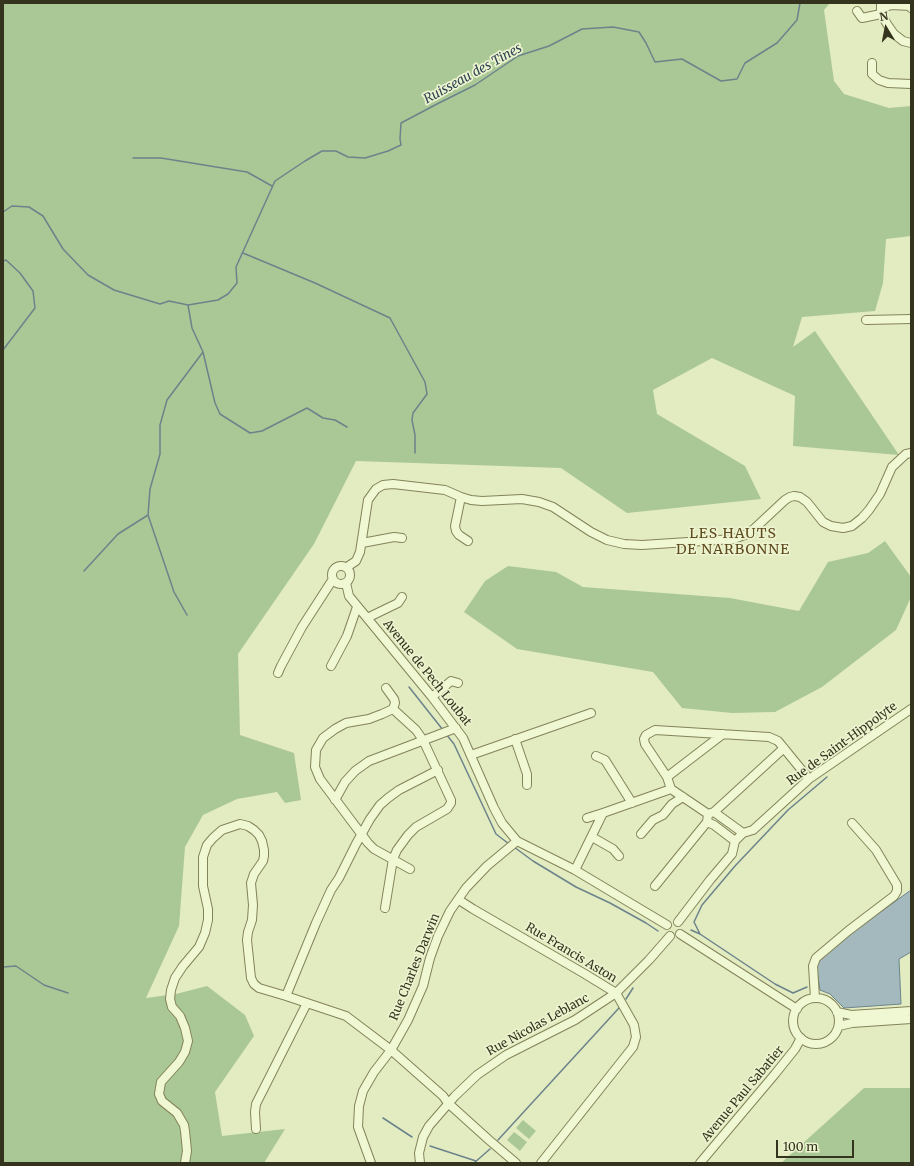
<!DOCTYPE html>
<style>
body{margin:0}
#map{position:relative;width:914px;height:1166px;overflow:hidden;background:#e3ebc0;font-family:Merriweather,serif}
canvas{display:block}
.frame{position:absolute;inset:0;border:4px solid #34331d;pointer-events:none}
.north{position:absolute;left:866px;top:8px;width:40px;height:40px;-webkit-text-stroke:3px #ecf3cf;paint-order:stroke;rotate:350deg;font-size:11px;font-weight:700;line-height:16px;text-align:center;color:#34331d}
.north::after{content:'';display:block;margin:auto;width:14px;height:18px;background:#34331d;clip-path:polygon(50% 0,100% 100%,50% 72%,0 100%)}
.scale{position:absolute;left:776px;top:1140px;width:78px;height:18px;box-sizing:border-box;border:2px solid #34331d;border-top:0;padding-left:5px;font-size:12px;line-height:14px;white-space:nowrap;color:#34331d;-webkit-text-stroke:3px #ecf3cf;paint-order:stroke}
</style>
<div id="map">
<canvas width="914" height="1166"></canvas>
<div class="frame"></div>
<div class="north">N</div>
<div class="scale">100 m</div>
</div>
<script>
const c = document.querySelector('canvas').getContext('2d');
c.lineJoin = 'round';
function fillPath(path, color) {
  c.fillStyle = color;
  c.fill(path, 'evenodd');
}
function shape(rows) {
  const path = new Path2D();
  for (const r of rows) {
    if (r.length === 3) {
      path.moveTo(r[0] + r[2], r[1]);
      path.arc(r[0], r[1], r[2], 0, 2 * Math.PI);
      continue;
    }
    path.moveTo(r[0], r[1]);
    for (let i = 2; i < r.length; i += 2) path.lineTo(r[i], r[i + 1]);
  }
  return path;
}
function stroke(path, color, width, dash) {
  c.strokeStyle = color;
  c.lineWidth = width;
  c.lineCap = dash ? 'butt' : 'round';
  c.setLineDash(dash || []);
  c.stroke(path);
}
function label(font, color, halo, rows, align = 'center') {
  c.font = font + ' Merriweather,serif';
  c.lineWidth = 3.5;
  c.setLineDash([]);
  c.textBaseline = 'middle';
  c.strokeStyle = halo;
  c.fillStyle = color;
  for (const [text, x, y, turn = 0] of rows) {
    c.save();
    c.translate(x, y);
    c.rotate((+turn || 0) * Math.PI / 180);
    c.textAlign = isNaN(turn) ? turn : align;
    if (halo) c.strokeText(text, 0, 0);
    c.fillText(text, 0, 0);
    c.restore();
  }
}
fillPath(shape([
 [3,3,830,3,824,10,834,81,844,94,889,108,911,106,911,236,886,239,883,283,875,311,802,317,793,347,815,331,899,455,793,446,795,396,712,358,653,390,657,414,745,466,761,499,627,513,561,468,356,461,314,544,238,654,240,735,294,753,301,800,285,803,277,792,237,799,203,815,185,847,179,926,146,998,176,994,207,986,245,1015,254,1036,215,1092,222,1136,285,1129,264,1163,3,1163],
 [885,541,911,577,911,597,896,630,822,687,775,712,732,713,682,708,653,672,517,649,464,612,485,581,508,566,556,572,583,587,730,598,799,611,828,562,868,553],
 [864,1088,911,1088,911,1163,781,1163],
 [523,1120,536,1131,529,1139,516,1128],
 [514,1132,527,1142,520,1151,507,1140]
]), '#aac895');
const water = shape([
 [911,890,911,952,899,959,901,1004,844,1008,830,994,820,990,816,964,839,942,911,890]
]);
fillPath(water, '#a3b9bd');
stroke(water, '#6b838b', 1);
stroke(shape([
 [133,158,161,158,247,172,272,186],
 [3,212,12,206,29,207,43,216,63,249,88,275,114,290,160,304,169,301,188,305,218,300,228,294,237,283,236,267,275,181,305,161,322,151,336,151,348,157,365,158,388,151,401,145,400,139,401,123,437,104,475,85,518,56,549,46,582,29,613,27,639,32,646,43,655,62,682,59,721,81,737,79,745,63,777,43,797,20,800,3],
 [243,253,315,283,390,318,425,382,427,394,413,413,412,420,415,435,415,453],
 [3,261,6,260,20,273,33,291,35,308,3,350],
 [203,352,215,403,220,414,250,433,262,431,307,408,323,418,335,420,347,427],
 [84,571,118,534,148,515],
 [187,615,174,592,148,515,150,489,160,454,160,425,167,400,203,352,192,328,188,305],
 [409,687,443,730],
 [446,734,454,744,496,834,509,844],
 [514,847,533,861,576,887,610,903,646,923,658,931],
 [691,930,700,934,775,984,793,993,807,987],
 [700,934,694,922,702,905,735,866,788,810,827,777],
 [3,967,16,966,44,985,68,993],
 [626,999,633,988],
 [383,1118,412,1137],
 [498,1140,619,1008],
 [430,1146,476,1161],
 [474,1163,490,1149]
]), '#6b838b', 1.5);
const minor = shape([
 [881,3,881,14,887,24,894,34,903,41,911,43],
 [881,8,892,5,910,6,911,8],
 [857,11,862,18,881,14],
 [872,63,872,74,879,80,888,83,911,84],
 [866,320,911,319],
 [461,497,455,526,456,531,459,535,468,541],
 [362,543,394,537,402,538],
 [341,575,9],
 [347,567,356,561,360,552,368,500,376,489,383,485,393,484,445,490,461,497,471,500,482,501,522,499,539,502,553,507,591,532,607,540,624,544,642,545,734,539,747,534,755,528,785,500,790,497,794,496,800,497,807,502,823,522,831,526,843,528,852,526,862,518,869,510,880,494,892,467,906,454,911,453],
 [346,583,349,596,432,697,463,738,494,808,502,823,517,841,575,870,667,925],
 [367,618,398,603,402,597],
 [331,666,347,636,357,607],
 [278,673,281,666,302,627,333,579],
 [386,688,394,699,395,703,393,709,382,714,369,719,346,723,335,729,323,738,316,750,315,767,320,779,368,843,374,849,410,869],
 [432,697,451,681,458,683],
 [515,739,527,774,527,785],
 [471,755,591,713],
 [596,756,605,760,632,803],
 [667,777,723,734],
 [671,789,667,777,645,744,644,739,646,735,655,730,769,737,778,741,809,779],
 [671,789,708,814],
 [335,800,345,782,355,771,369,761,456,728],
 [714,812,784,748],
 [587,818,603,813],
 [641,834,653,820,663,815,672,804,683,797],
 [592,837,613,849,619,856],
 [735,841,714,825,707,822,708,814,714,812,743,833],
 [575,870,603,813,671,789],
 [655,886,707,822],
 [459,900,473,909,585,974,616,993,634,1025,636,1037,633,1047,541,1163],
 [385,908,393,859,397,850,408,835,416,827,447,809,451,803,451,800,423,740,416,730,393,709],
 [678,922,710,880,732,854,735,841,743,833,753,830,809,779,911,709],
 [680,934,797,1009],
 [286,996,316,923,331,890,339,878,356,844,370,819,380,805,388,798,399,790,438,770],
 [815,998,813,966,816,958,848,931,894,896,897,891,897,885,876,850,852,823],
 [816,1021,23],
 [837,1012,851,1015,911,1011],
 [839,1026,852,1023,911,1019],
 [256,1129,255,1112,256,1104,307,1003],
 [185,1163,187,1151,185,1131,184,1125,177,1113,162,1101,159,1094,161,1082,179,1062,185,1052,188,1041,185,1028,180,1016,172,1007,170,999,171,990,175,978,183,966,199,947,205,933,208,920,208,909,203,886,203,857,207,845,213,838,222,830,240,824,248,826,254,830,259,835,262,841,264,850,264,856,263,861,254,874,251,883,253,905,252,920,248,932,247,940,251,978,254,984,259,988,286,996,346,1016,391,1050,443,1096,448,1103,489,1140,516,1163],
 [371,1163,358,1127,359,1106,363,1091,374,1072,391,1050,408,1020,423,986,430,958,438,936,450,911,466,888,487,866,517,841],
 [420,1163,419,1153,423,1137,429,1126,455,1096,477,1075,506,1055,575,1020,616,993,649,960,670,936],
 [700,1163,775,1074,795,1049,801,1038]
]);
stroke(minor, '#838359', 10);
stroke(minor, '#f0f7d3', 8);
label('12px', '#34331d', '#ecf3cf', [
 ["Avenue de Pech Loubat",427,673,51],
 ["Rue de Saint-Hippolyte",842,744,-36],
 ["Rue Francis Aston",571,953,31],
 ["Rue Charles Darwin",415,967,-68],
 ["Rue Nicolas Leblanc",538,1025,-29],
 ["Avenue Paul Sabatier",743,1094,-50]
]);
label('italic 13px', '#2d4353', '#ecf3cf', [
 ["Ruisseau des Tines",473,74,-29]
]);
c.letterSpacing = '1px';
label('14px', '#5e4a1e', '#ecf3cf', [
 ["LES HAUTS",733,534],
 ["DE NARBONNE",733,550]
]);
c.letterSpacing = '0px';
</script>
